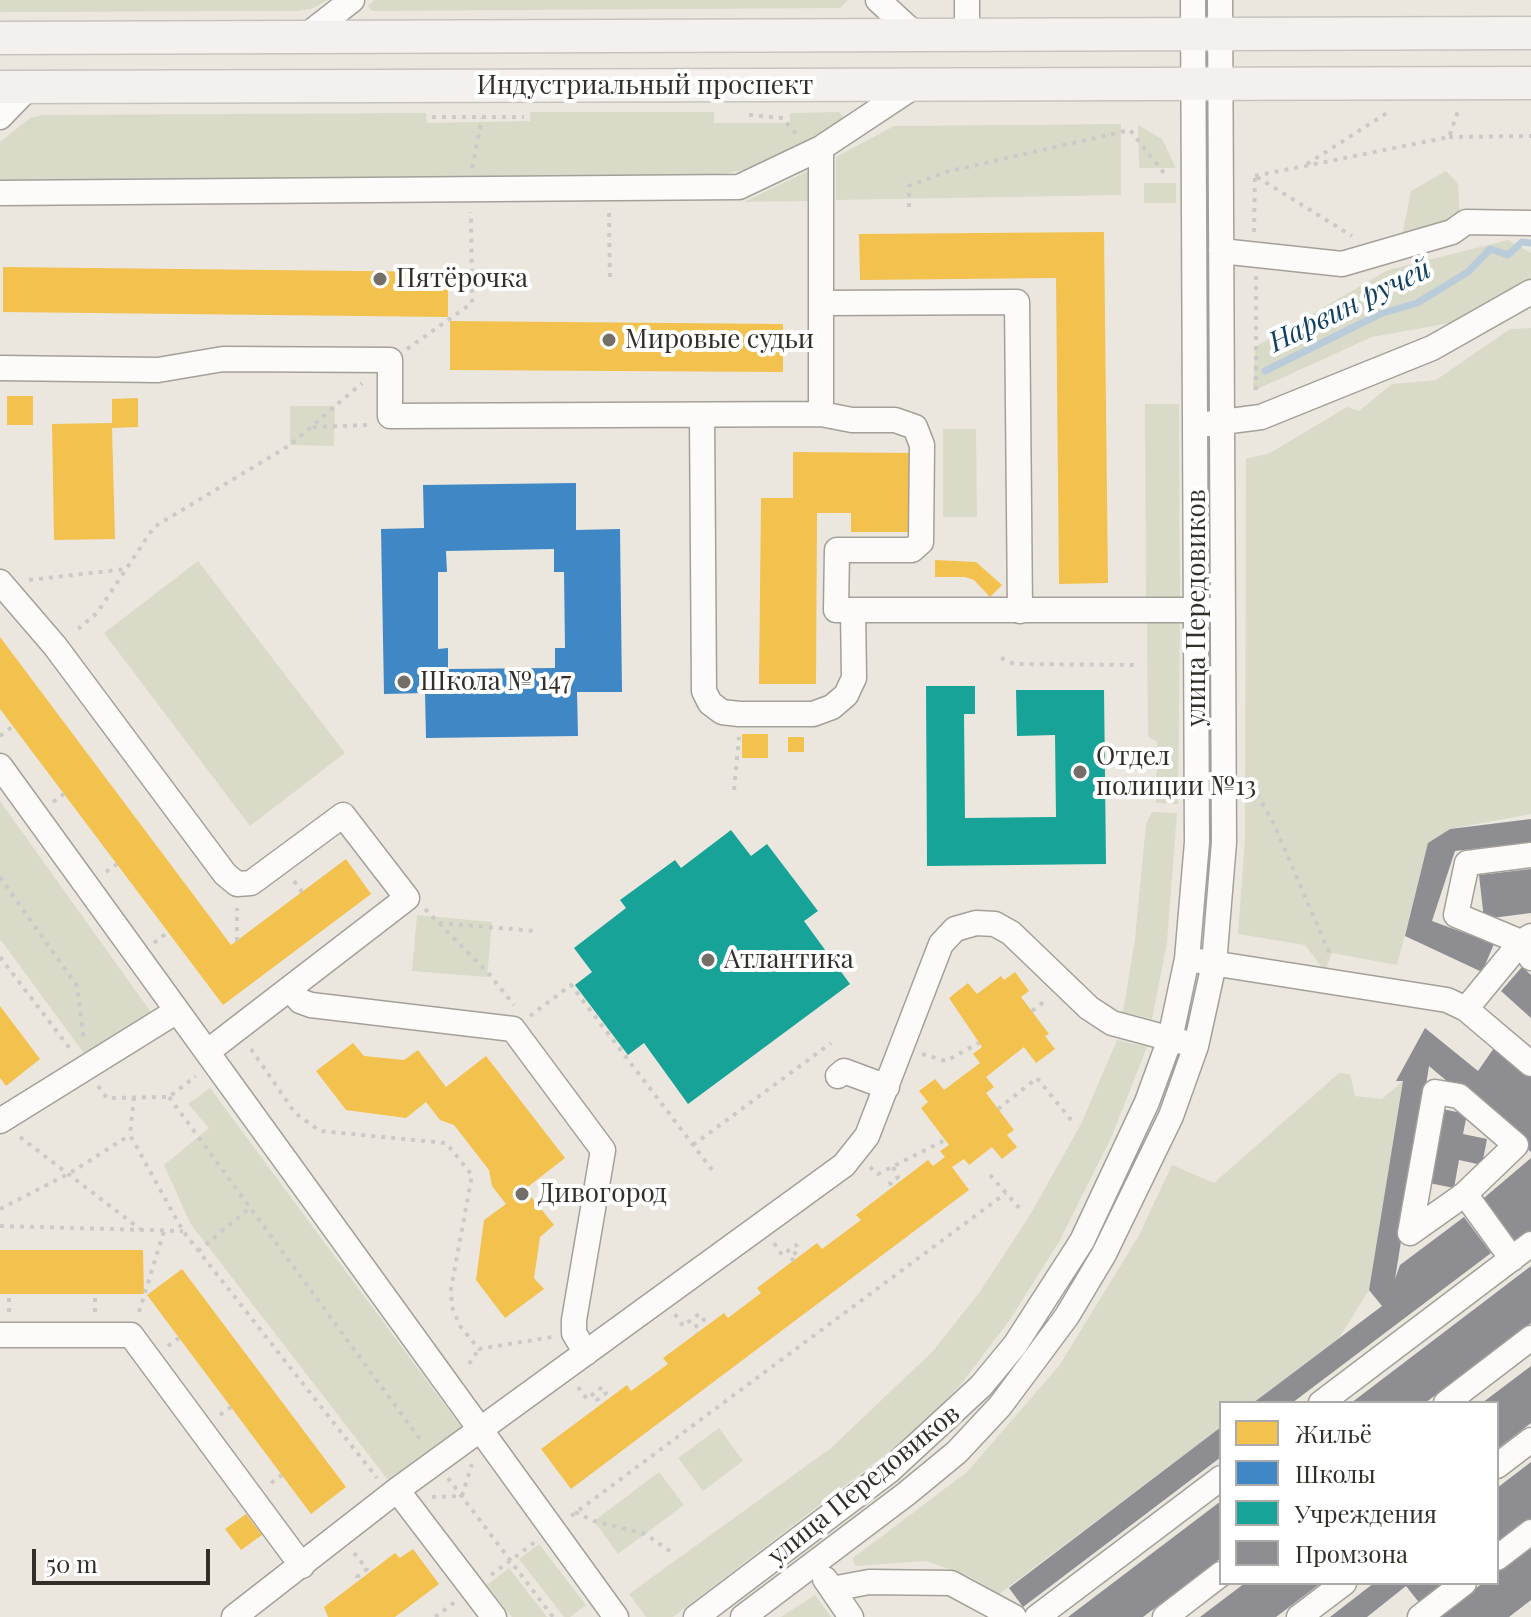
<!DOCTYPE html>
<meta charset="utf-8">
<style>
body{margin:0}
#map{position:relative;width:1531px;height:1617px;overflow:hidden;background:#ece7de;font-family:"Playfair Display",serif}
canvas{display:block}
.legend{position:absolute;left:1219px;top:1401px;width:280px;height:184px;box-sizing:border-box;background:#fff;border:2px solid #adaba9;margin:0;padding:10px 14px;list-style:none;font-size:24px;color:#322e28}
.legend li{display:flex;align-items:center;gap:16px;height:40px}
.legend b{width:40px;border:2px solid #adaba9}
.scale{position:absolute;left:32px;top:1549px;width:178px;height:36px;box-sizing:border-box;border:4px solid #322e28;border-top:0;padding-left:10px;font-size:24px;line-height:28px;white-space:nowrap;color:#322e28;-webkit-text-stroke:6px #fff;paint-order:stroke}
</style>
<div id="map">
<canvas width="1531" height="1617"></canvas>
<ul class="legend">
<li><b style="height:22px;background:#f2c14e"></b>Жильё</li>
<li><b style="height:22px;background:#3f88c5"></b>Школы</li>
<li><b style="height:22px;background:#17a398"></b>Учреждения</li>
<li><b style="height:22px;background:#8d8d92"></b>Промзона</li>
</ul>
<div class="scale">50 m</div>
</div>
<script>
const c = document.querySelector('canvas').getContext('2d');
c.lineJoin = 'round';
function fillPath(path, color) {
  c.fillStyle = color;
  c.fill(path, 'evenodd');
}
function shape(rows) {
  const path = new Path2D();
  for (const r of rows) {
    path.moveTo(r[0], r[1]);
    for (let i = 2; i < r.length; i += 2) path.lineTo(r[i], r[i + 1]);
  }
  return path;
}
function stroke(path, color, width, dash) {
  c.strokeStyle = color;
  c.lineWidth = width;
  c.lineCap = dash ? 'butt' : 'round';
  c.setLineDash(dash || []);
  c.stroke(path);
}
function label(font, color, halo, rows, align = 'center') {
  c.font = font + ' "Playfair Display",serif';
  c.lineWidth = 8;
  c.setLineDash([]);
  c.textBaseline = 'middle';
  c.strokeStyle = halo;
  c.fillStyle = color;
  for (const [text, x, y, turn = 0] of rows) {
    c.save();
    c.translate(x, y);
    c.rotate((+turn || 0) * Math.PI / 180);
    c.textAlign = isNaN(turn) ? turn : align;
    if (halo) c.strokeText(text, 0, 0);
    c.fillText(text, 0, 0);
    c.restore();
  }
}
fillPath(shape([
 [0,0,328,0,311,9,296,11,0,12],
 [374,0,848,0,840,8,372,11,368,6],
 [530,112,714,112,714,123,790,123,790,113,839,112,845,119,757,167,719,175,0,181,0,142,30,118,43,115,426,113,427,123,530,121],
 [1121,124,1121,195,836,200,836,157,894,126],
 [1138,125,1162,139,1176,168,1139,168],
 [810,170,812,201,744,202],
 [1446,171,1458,184,1460,219,1401,241,1411,191],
 [1144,183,1176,183,1176,203,1144,203],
 [1508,240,1531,253,1531,285,1472,319,1372,337,1253,391,1255,347,1388,270],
 [1531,328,1531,814,1449,829,1429,843,1397,965,1332,953,1325,971,1305,945,1238,934,1245,839,1246,459,1270,453,1347,407,1359,411,1392,384,1436,380,1510,329],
 [1179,404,1180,597,1146,597,1145,404],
 [290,406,335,406,334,446,290,445],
 [943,429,976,429,977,517,943,517],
 [198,561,345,753,250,826,104,633],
 [1147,623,1180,623,1178,804,1156,803,1157,742,1148,736],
 [0,801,153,1015,86,1056,0,939],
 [1152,812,1177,813,1167,943,1152,1019,1123,1012,1135,939,1146,824],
 [417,915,492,922,487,977,412,971],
 [1117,1040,1147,1047,1111,1138,1060,1240,1009,1321,961,1384,915,1432,673,1617,646,1617,629,1594,831,1448,933,1351,979,1293,1030,1215,1081,1124],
 [1339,1073,1350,1074,1355,1096,1382,1099,1403,1081,1369,1290,1339,1338,1253,1403,1221,1403,1221,1427,999,1594,969,1576,926,1561,855,1566,853,1558,967,1472,1059,1366,1138,1237,1172,1165,1214,1183],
 [210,1088,461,1427,388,1480,190,1223,164,1165,209,1128,188,1104],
 [719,1428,743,1461,703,1491,678,1458],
 [659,1472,684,1505,618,1554,594,1521],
 [539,1544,586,1605,570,1617,564,1617,519,1559],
 [509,1568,547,1617,512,1617,487,1585],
 [815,1595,831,1617,781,1617]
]), '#d9dac8');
fillPath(shape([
 [1104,232,1108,583,1059,584,1056,278,860,280,859,234],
 [3,267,448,272,448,317,3,312],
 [450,321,783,324,783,372,450,370],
 [7,396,33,396,33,425,7,425],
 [138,398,138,427,112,428,115,539,54,540,52,424,112,423,112,399],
 [793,452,914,453,913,532,851,532,851,513,817,513,816,684,759,684,761,498,793,498],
 [935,560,976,562,1002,585,990,597,974,580,965,577,935,577],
 [0,637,231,945,346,859,371,894,223,1005,0,709],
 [742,734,768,734,768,758,742,758],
 [788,737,804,737,804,752,788,752],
 [1015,972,1029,991,1021,997,1049,1034,1045,1036,1055,1049,1036,1063,1024,1047,986,1077,994,1087,986,1093,1014,1130,1007,1135,1017,1147,1002,1159,992,1147,969,1165,964,1159,952,1167,969,1190,571,1489,541,1449,627,1385,631,1391,668,1364,663,1358,724,1313,728,1318,761,1293,757,1288,817,1243,822,1249,861,1220,856,1215,928,1160,933,1166,945,1157,940,1151,949,1145,921,1108,928,1102,919,1091,935,1079,944,1090,980,1063,973,1054,982,1047,949,998,968,983,977,994,1001,976,1004,980],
 [0,1006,40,1059,6,1086,0,1078],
 [353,1043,364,1056,404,1060,418,1050,446,1087,486,1056,565,1158,525,1189,554,1225,540,1237,534,1278,544,1289,505,1318,476,1280,484,1220,506,1204,492,1186,489,1170,454,1125,440,1120,426,1102,406,1118,346,1110,316,1071],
 [0,1250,143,1250,144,1294,0,1294],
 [182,1269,346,1487,311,1514,147,1295],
 [246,1514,262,1535,241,1550,225,1529],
 [413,1549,439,1584,395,1617,328,1617,324,1607,395,1553,400,1558]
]), '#f2c14e');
fillPath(shape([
 [576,483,576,530,620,529,622,692,577,692,578,736,426,738,425,693,384,694,381,529,424,528,423,485],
 [554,549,554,572,564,572,565,648,555,648,555,668,448,669,448,648,438,649,438,572,447,572,446,551]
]), '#3f88c5');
fillPath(shape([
 [926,686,975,686,975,714,964,714,965,818,1056,817,1055,735,1017,736,1016,690,1104,690,1106,864,927,866],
 [731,830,751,856,767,844,818,911,804,921,850,984,688,1104,644,1043,628,1055,575,985,592,972,574,948,626,908,620,900,675,860,681,868]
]), '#17a398');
fillPath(shape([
 [1531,819,1531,842,1455,851,1432,921,1494,944,1482,972,1405,936,1428,843,1450,829],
 [1531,869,1531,913,1484,919,1479,875],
 [1522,967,1531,975,1531,1018,1501,991],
 [1425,1028,1478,1071,1496,1045,1531,1076,1531,1152,1429,1066,1395,1279,1400,1265,1464,1217,1491,1253,1292,1403,1253,1403,1382,1306,1369,1290,1403,1081,1396,1081],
 [1442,1109,1467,1114,1463,1134,1487,1139,1482,1165,1459,1160,1454,1188,1429,1183],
 [1531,1158,1531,1231,1511,1243,1478,1203],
 [1531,1266,1531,1323,1425,1403,1351,1403],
 [1531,1366,1531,1423,1497,1449,1497,1403,1482,1403],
 [1221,1427,1221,1457,1023,1607,1009,1588],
 [1531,1462,1531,1520,1497,1547,1497,1488],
 [1221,1501,1221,1558,1143,1617,1068,1617],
 [1531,1547,1531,1600,1509,1617,1438,1617,1483,1583,1497,1583,1497,1572],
 [1245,1583,1321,1583,1276,1617,1200,1617],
 [1374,1583,1450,1583,1421,1605,1406,1586,1367,1617,1330,1617]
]), '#8d8d92');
stroke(shape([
 [1265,371,1380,314,1417,303,1468,272,1490,249,1508,255,1522,242,1531,243]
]), '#baccd9', 7);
const minor = shape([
 [878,0,917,36],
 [967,0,967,35],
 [302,39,352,0],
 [0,117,30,86],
 [0,193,739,187,821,148,916,85],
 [1221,251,1342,264,1452,232,1466,222,1531,223],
 [822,303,1017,302,1020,611],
 [0,368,158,370,223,359,390,360,390,416,821,414,852,420,895,420,915,427,922,445,921,542,912,550,837,550,836,610,1210,610],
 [821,414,821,148],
 [702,415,704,691,710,703,722,712,739,714,813,714,832,707,846,695,854,678,853,610],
 [1207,424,1261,417,1432,348,1531,292],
 [0,582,55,646,225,874,237,884,251,883,343,815,407,898,207,1052],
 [0,766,616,1617],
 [1531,855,1467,863,1456,915,1521,942,1531,958],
 [1199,961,1447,1000,1466,1009,1531,1064],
 [291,990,300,1001,311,1005,513,1029,603,1150,574,1320,574,1333,586,1353],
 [1466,1009,1521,942,1531,936],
 [838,1076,844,1071,887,1087],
 [1435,1092,1459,1096,1516,1145,1465,1194,1410,1233,1435,1092],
 [0,1121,177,1011],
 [1465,1194,1512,1259],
 [0,1335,131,1335,302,1566],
 [1321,1403,1531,1244],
 [1446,1403,1531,1338],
 [1497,1466,1531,1440],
 [397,1490,494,1617],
 [1497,1558,1531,1532],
 [825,1579,851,1617],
 [832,1589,869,1582,951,1583,1014,1617],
 [234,1617,397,1490,844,1165,867,1136,941,944,955,929,976,923,995,924,1011,933,1089,1008,1112,1023,1186,1043],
 [696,1617,889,1471,981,1386,1015,1345,1082,1241,1147,1102,1170,1039,1187,959,1197,842,1193,0],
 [743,1617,906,1494,957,1452,1000,1406,1067,1316,1104,1254,1171,1116,1196,1046,1214,964,1224,842,1220,0],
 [1037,1617,1221,1478],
 [1165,1617,1221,1574],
 [1299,1617,1344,1583],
 [1420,1617,1464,1583]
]);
const major = shape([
 [0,38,1531,33],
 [0,87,1531,83]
]);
stroke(minor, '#a4a099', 27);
stroke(major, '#c7c4c0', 35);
stroke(shape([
 [749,115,783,118,796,134],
 [432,117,524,117],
 [1449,137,1531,136],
 [1307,164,1390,111],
 [472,168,482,118],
 [1255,176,1449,137,1458,111],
 [1257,177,1352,236],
 [909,207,909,186,946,172,1130,130,1167,177],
 [609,213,610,282],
 [1254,232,1255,176],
 [1256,276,1256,395],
 [407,349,472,303,471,212],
 [313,427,368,425],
 [29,580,126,569],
 [78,629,97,613,154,527,290,445,362,383],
 [1001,658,1014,664,1136,665],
 [0,736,13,726],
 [1247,777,1274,824,1331,957],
 [734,790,739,737],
 [53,802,64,794],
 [106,872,117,864],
 [0,877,77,986,84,1042],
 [294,881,302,892],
 [425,909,489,974,514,1005],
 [439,923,536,931],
 [237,941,237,908],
 [154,943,168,932],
 [0,957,71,1050],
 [1032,1011,1046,1000],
 [530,1016,571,985,713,1171],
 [251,1049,295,1113,320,1131,446,1143,472,1175,451,1289,452,1307,460,1326,479,1349,552,1337],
 [922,1054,946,1061,979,1043],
 [98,1086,107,1098,169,1097,196,1076],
 [134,1097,130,1135,183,1231,377,1478],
 [169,1097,422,1442],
 [998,1109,1037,1078,1072,1121],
 [20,1137,140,1229],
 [693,1145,831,1043],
 [870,1167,878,1174,945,1140],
 [893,1167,898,1177,890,1183,893,1187],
 [990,1175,1022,1211],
 [0,1209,70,1173,130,1135],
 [0,1226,183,1231],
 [774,1243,782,1255,796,1245,799,1250],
 [198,1251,251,1207],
 [794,1261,790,1257,799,1250],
 [9,1312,9,1294],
 [95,1312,95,1294],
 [139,1312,164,1231],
 [675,1314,683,1326,699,1314,704,1320,694,1328,697,1333],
 [168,1346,179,1338],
 [469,1364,479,1349],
 [578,1387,587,1399,602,1387,606,1393,597,1400,600,1405],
 [220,1415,231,1407],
 [448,1478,553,1617],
 [271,1483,282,1475],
 [432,1497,462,1496,472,1464],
 [575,1512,594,1521,645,1534,673,1553],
 [571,1516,1006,1193],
 [354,1553,367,1569,357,1577,359,1580],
 [491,1575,535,1542],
 [435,1617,455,1602]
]), '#cccac8', 4, [4, 6]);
stroke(minor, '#fcfbfa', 24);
stroke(major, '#f4f0ed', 32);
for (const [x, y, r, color] of [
 [380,279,8,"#736f68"],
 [609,340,8,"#736f68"],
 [404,682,8,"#736f68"],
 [1080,772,8,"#736f68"],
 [708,960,8,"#736f68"],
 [522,1194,8,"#736f68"]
]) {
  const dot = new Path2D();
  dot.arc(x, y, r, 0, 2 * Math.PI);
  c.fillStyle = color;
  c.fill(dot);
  stroke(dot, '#fff', 3);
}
label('26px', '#322e28', '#fff', [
 ["Индустриальный проспект",645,86],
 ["улица Передовиков",1197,608,-90],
 ["улица Передовиков",864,1485,-39]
]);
label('26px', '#322e28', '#fff', [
 ["Пятёрочка",396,279],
 ["Мировые судьи",625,340],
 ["Школа № 147",420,682],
 ["Отдел",1096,757],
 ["полиции №13",1096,787],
 ["Атлантика",724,960],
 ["Дивогород",538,1194]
], 'left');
label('italic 28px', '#114061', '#fff', [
 ["Нарвин ручей",1350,306,-26]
]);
</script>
